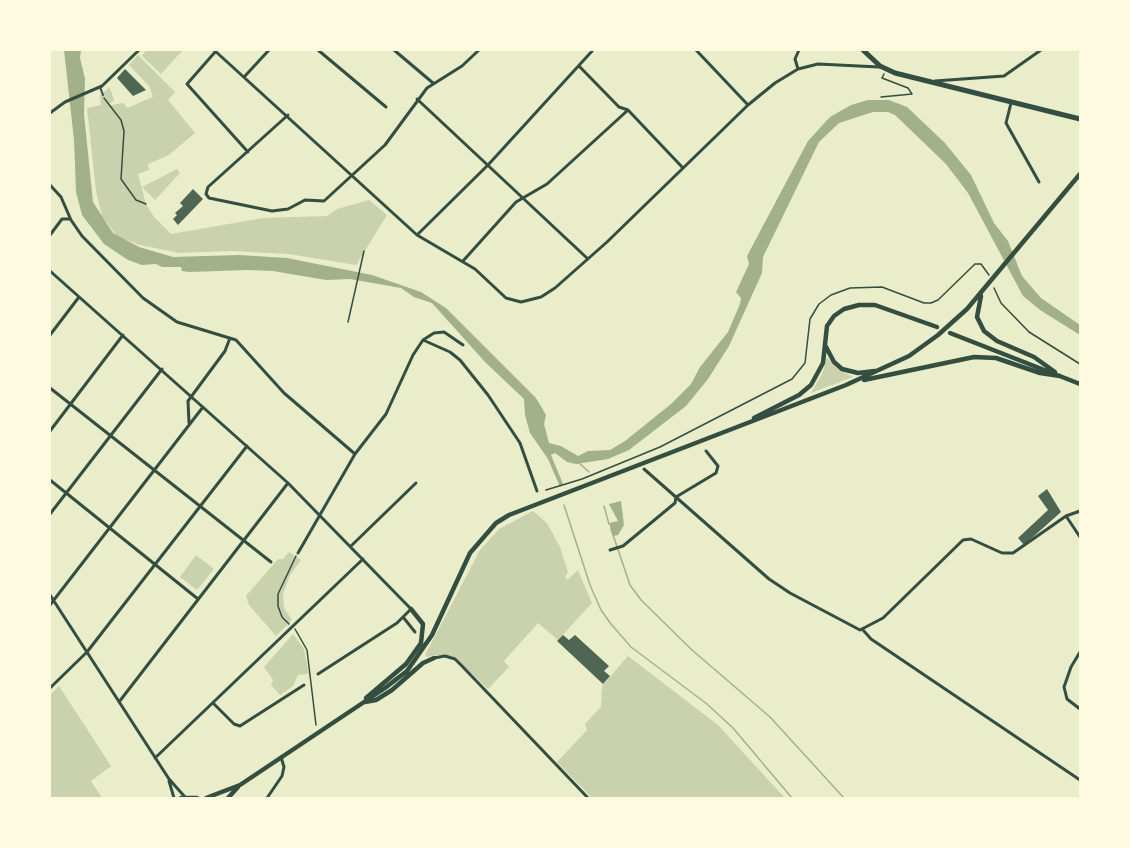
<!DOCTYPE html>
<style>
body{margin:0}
#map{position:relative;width:1130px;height:848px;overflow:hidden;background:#e9edc9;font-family:"Open Sans",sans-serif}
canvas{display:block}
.frame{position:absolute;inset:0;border:51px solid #fefae0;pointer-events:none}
</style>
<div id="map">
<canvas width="1130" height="848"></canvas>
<div class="frame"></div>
</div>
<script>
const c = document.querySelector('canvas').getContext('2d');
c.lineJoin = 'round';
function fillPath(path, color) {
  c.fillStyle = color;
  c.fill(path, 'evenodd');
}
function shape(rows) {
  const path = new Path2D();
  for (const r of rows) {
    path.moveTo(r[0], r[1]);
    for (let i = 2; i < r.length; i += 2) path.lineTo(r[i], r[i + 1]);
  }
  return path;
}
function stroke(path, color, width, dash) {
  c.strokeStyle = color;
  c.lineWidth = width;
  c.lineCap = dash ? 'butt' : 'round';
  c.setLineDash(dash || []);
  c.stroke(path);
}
fillPath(shape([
 [146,50,183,50,161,74,142,56],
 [138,55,175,92,168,100,195,133,169,155,148,164,149,170,138,174,146,204,154,217,171,234,263,218,327,216,337,209,369,200,387,215,356,265,289,254,231,251,179,253,140,245,117,236,102,216,96,191,87,108,101,105,100,95,110,87,114,101,108,104,111,105,124,103,127,108,153,97,149,86,129,65],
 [177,169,180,173,155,200,142,187],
 [827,357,836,368,853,377,811,393,822,374],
 [533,511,547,523,560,547,568,572,565,577,567,580,578,570,592,603,558,640,538,623,504,661,509,667,488,689,454,657,435,655,427,657,425,655,480,550,499,529],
 [289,552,301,560,290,575,283,594,284,608,292,620,276,636,249,605,246,596,278,559,283,559],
 [196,555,214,569,197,590,180,577],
 [293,634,304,649,309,674,298,675,293,686,280,695,271,685,273,680,264,667],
 [628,656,718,725,785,798,592,798,557,762,587,730,585,724,601,707,602,686],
 [59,686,111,766,91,781,102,798,50,798,50,695]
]), '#cad2ad');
fillPath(shape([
 [64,50,81,50,80,58,85,79,84,114,93,202,113,233,139,247,173,257,239,255,287,258,372,275,421,292,446,308,536,398,546,415,544,424,549,443,561,446,578,456,588,451,610,450,625,441,671,404,691,384,700,367,728,332,740,304,741,298,736,292,749,264,747,256,808,141,830,117,851,105,868,100,889,100,907,107,945,143,971,175,994,223,1008,241,1022,276,1041,298,1080,325,1080,335,1040,310,1023,296,968,193,946,164,895,115,888,112,873,112,839,123,819,142,763,257,762,273,729,346,708,379,686,406,629,450,608,459,576,464,567,462,555,453,551,455,563,484,560,487,548,459,530,433,525,415,524,399,485,362,432,303,414,297,401,288,350,279,326,280,273,271,248,270,189,272,182,271,181,267,162,267,156,264,142,265,128,260,104,244,82,215,76,192,74,140],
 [621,501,624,525,618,535,613,536,609,523,618,521,609,504]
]), '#a3b18a');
stroke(shape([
 [578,462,589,472],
 [564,505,590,585,601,610,611,624,631,647,707,704,733,728,792,798],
 [604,506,609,524],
 [611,529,630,585,641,600,692,650,770,717,844,798]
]), '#a3b18a', 1.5);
fillPath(shape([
 [125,69,146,90,133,96,117,78],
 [193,189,203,199,178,225,173,219,177,215,175,213,183,206,180,203],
 [1047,489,1061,512,1024,545,1018,538,1048,510,1038,496],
 [563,635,569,640,575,635,609,666,604,671,610,676,603,684,557,641]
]), '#4f6655');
stroke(shape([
 [881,97,912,94,908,88,882,78,884,74],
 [104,98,121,120,124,131,121,179,136,200,146,204],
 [994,288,1001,303,1029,332,1080,364],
 [348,322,364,251],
 [546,490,582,479,660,447,792,379,805,363,810,319,819,304,831,295,850,288,882,287,924,303,931,303,938,300,975,264,981,264,989,275],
 [289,624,282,617,278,606,278,594,296,556],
 [295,629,307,650,316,725]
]), '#344e41', 1.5);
stroke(shape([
 [100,87,103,95]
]), '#344e41', 2);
stroke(shape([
 [214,50,417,235,475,269,506,298,521,302,541,297,555,288,607,242,748,105,775,83,798,69,818,64,879,67],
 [318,50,386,107],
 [394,50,433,83],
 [696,50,748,105],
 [216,51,187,84,248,152],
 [579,66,619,107,628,110,683,168],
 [798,69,795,59,799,50],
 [245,76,269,50],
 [935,81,1004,76,1041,50],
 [417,99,588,259],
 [1011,103,1006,123,1039,182],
 [50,113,65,102,102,86,139,50],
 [288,115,208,187,206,194,209,198,272,211,288,209,305,200,324,201,385,145,427,88,462,66,479,50],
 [50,185,61,197,71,220,82,236,143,298,177,322,236,340,284,393,355,454],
 [50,235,62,219,69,219],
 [417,235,488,165,593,50],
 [463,261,516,202,547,184,628,110],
 [50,271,288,483,411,609,397,623,318,674],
 [50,335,79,297],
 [423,340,450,352,460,360,488,395,520,443,537,491],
 [50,388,271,562],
 [189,423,188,401,225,351,230,338],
 [50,431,123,335],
 [644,469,769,579,790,593,860,630,883,618,963,540,971,539,1002,553,1013,553,1066,516],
 [50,480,198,599],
 [1080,511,1066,516,1080,537],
 [50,514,162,369],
 [351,546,416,483],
 [610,550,623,546,675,503,676,497,716,473,718,466,706,451],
 [298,553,355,454,386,414,413,355,423,340,434,333,444,332,463,345],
 [50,595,169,779,185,797],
 [50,605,203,407],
 [403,617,415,632],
 [863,630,871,639,1080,780],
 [1080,652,1071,667,1064,687,1067,699,1080,709],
 [434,658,445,656,455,659,462,666,588,798],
 [50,688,87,652,247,446],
 [119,702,288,483],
 [213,703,234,724,240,726,304,685],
 [155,758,363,559],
 [169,781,174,798],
 [267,798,282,776,284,767,281,757]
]), '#344e41', 3);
stroke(shape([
 [981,296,977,317,984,331,997,341,1034,357,1055,372],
 [950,333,1080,384],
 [825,345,834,362,842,369,858,373,875,371],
 [864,380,974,357,996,358,1040,373,1060,376],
 [754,418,799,395,811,385,823,363,827,326,834,316,844,309,859,305,875,305,937,327],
 [366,698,406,664,421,643,423,624,411,609],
 [365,702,376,700,392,690,423,663,434,658],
 [181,798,197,798],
 [206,798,240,785,385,688,407,671,432,635,470,553,496,523,509,515,846,385,909,356,938,335,967,309,1080,174],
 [228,798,238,787]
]), '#344e41', 4.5);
stroke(shape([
 [863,50,880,66,895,73,1080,119]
]), '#344e41', 5);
</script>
